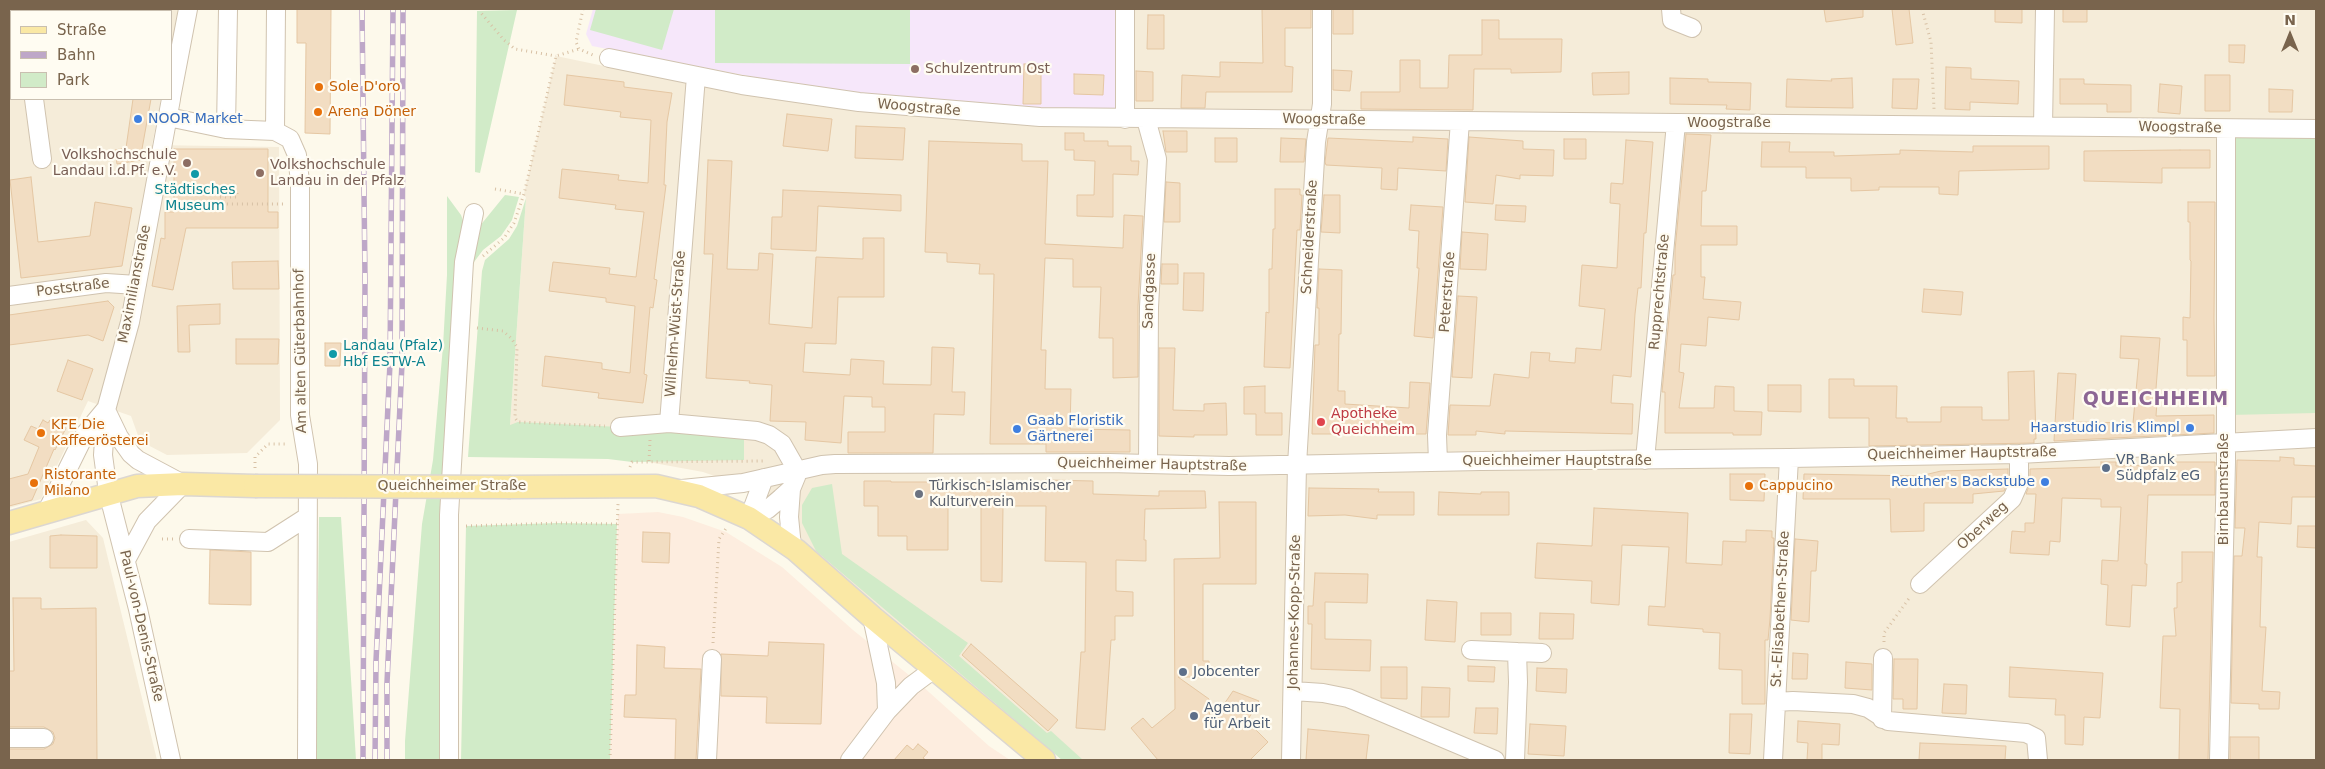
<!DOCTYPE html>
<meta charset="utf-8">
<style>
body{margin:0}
#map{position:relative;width:2325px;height:769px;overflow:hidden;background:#fdf9eb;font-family:"DejaVu Sans",sans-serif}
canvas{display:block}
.frame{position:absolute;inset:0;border:10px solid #79644d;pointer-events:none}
.legend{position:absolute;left:10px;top:10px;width:162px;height:90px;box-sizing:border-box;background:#fffcf2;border:1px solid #c9bfb0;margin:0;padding:6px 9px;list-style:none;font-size:15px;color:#79644d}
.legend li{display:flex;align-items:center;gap:10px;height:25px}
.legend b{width:25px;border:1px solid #c9bfb0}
.north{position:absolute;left:2265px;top:10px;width:50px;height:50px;-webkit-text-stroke:4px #fffcf2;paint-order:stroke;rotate:0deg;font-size:14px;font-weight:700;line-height:20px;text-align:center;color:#79644d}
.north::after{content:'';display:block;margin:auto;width:18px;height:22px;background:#79644d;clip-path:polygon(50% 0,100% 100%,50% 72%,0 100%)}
</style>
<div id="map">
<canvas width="2325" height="769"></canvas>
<div class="frame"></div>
<ul class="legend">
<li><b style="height:6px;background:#fae8a5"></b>Straße</li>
<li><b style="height:6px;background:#bea7c8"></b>Bahn</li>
<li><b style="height:14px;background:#d1ebc8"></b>Park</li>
</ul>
<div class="north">N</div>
</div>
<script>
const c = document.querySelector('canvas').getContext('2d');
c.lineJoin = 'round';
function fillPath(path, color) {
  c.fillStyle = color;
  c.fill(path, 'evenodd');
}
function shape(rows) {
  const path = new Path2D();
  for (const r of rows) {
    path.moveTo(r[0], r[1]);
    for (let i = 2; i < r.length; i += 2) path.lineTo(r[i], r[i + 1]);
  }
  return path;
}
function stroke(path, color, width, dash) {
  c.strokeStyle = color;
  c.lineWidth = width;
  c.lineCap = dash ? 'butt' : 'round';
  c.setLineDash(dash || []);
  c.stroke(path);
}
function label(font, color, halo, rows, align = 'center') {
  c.font = font + ' "DejaVu Sans",sans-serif';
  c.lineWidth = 4.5;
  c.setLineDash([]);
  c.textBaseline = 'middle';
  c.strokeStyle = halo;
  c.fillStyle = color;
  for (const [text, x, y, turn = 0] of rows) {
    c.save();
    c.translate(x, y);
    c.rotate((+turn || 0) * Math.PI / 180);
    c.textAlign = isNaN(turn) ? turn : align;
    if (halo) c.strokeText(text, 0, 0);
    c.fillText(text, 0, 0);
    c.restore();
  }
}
fillPath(shape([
 [9,9,178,9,171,49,171,11,11,11,11,99,161,99,152,145,279,147,280,420,247,453,167,455,140,441,131,416,88,401,41,499,9,508],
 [1127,9,2316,9,2316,760,1062,760,876,607,800,539,771,498,761,492,703,472,621,457,515,457,510,425,526,198,524,194,556,56,695,85,934,112,1125,122],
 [86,520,103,538,157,760,9,760,9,542]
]), '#f5ecd9');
fillPath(shape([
 [658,512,683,517,726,532,782,567,853,630,920,684,989,746,1010,760,610,760,618,514]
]), '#fdeddf');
fillPath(shape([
 [593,9,1120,9,1123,102,1112,113,936,106,826,91,592,46,586,34]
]), '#f6e7fa');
fillPath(shape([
 [596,9,674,9,662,50,590,30],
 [715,9,910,9,910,64,715,63],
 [517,10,480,173,475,172,477,11],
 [2228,129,2316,131,2316,413,2230,415],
 [505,195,519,197,512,220,501,236,483,250,474,262,472,246,479,227],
 [447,196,461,215,465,226,444,440,442,517,449,760,405,760,405,741,422,524,433,460,443,346,447,275],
 [526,198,510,425,518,422,620,427,744,429,744,460,632,462,608,459,468,457,482,271,485,260,509,239,517,226],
 [832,484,842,554,968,643,959,656,1047,733,1051,731,1083,760,1062,760,816,551,802,523,802,505,812,488],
 [319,517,341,517,356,760,316,760],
 [558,523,617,524,610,760,461,760,466,526]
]), '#d1ebc8');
const building = shape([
 [297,9,331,9,330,134,305,133,306,43,297,43,297,9],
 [1262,9,1311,9,1311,28,1285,28,1285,66,1293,67,1292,92,1206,92,1205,108,1181,108,1182,75,1220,77,1220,62,1263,63,1262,9],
 [1333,9,1353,9,1353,34,1333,34,1333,9],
 [1824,9,1863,9,1863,17,1826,22,1824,9],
 [1892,9,1909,9,1913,43,1896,45,1892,9],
 [1995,9,2022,9,2022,23,1995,22,1995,9],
 [2063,9,2087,9,2087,22,2063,22,2063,9],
 [1148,15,1164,15,1164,49,1147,49,1148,15],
 [1482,20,1499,20,1499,39,1562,39,1561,72,1511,73,1511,69,1474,69,1473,110,1361,109,1361,92,1400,92,1400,60,1420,60,1420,88,1448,88,1449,55,1482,55,1482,20],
 [2229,45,2245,45,2244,63,2229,62,2229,45],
 [1024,64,1041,64,1041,104,1023,104,1024,64],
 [1946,67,1971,68,1971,79,2019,81,2018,104,1970,102,1970,110,1945,109,1946,67],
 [1333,70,1352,71,1350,91,1333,90,1333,70],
 [1136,71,1153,72,1153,101,1136,101,1136,71],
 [1629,72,1629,94,1593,95,1592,73,1629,72],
 [1074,74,1104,75,1103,95,1074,94,1074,74],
 [567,75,624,82,624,87,672,93,667,122,664,185,666,185,654,279,657,280,653,308,650,307,644,374,647,375,643,403,598,398,599,393,542,386,545,356,602,363,602,369,630,373,635,306,606,302,606,298,549,291,553,262,610,268,609,274,636,277,644,212,615,209,616,205,559,198,562,169,619,175,618,180,648,183,651,120,620,117,621,112,564,105,567,75],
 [2205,75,2230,75,2230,111,2205,111,2205,75],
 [1670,78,1708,79,1708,82,1751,83,1750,110,1726,109,1727,105,1670,104,1670,78],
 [1852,78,1853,108,1786,107,1787,79,1832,81,1831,79,1852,78],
 [1893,79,1919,79,1917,109,1892,108,1893,79],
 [2060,79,2084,79,2084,84,2131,85,2131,112,2107,112,2107,104,2060,104,2060,79],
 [2160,84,2182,86,2180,114,2158,112,2160,84],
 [2269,89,2293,90,2292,112,2269,112,2269,89],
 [133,99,151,99,140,160,117,164,115,150,126,148,133,99],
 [787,114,832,119,828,151,783,146,787,114],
 [856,126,905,128,903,160,855,158,856,126],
 [1163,131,1187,131,1187,152,1166,152,1163,131],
 [1065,133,1084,133,1084,141,1108,141,1108,146,1131,146,1131,161,1139,161,1138,175,1113,174,1113,217,1077,216,1077,195,1094,195,1095,161,1074,160,1074,150,1065,150,1065,133],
 [1686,134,1711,135,1706,191,1702,191,1701,226,1737,226,1737,245,1701,245,1701,277,1705,277,1703,299,1741,302,1739,320,1708,317,1706,346,1681,344,1679,372,1684,373,1679,408,1714,408,1715,386,1734,387,1734,411,1762,412,1761,435,1733,435,1733,433,1665,433,1665,392,1662,392,1673,275,1675,275,1675,250,1686,134],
 [1413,137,1448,139,1446,171,1398,168,1397,190,1381,189,1382,168,1326,165,1325,162,1328,138,1413,142,1413,137],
 [1469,137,1523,141,1523,149,1554,150,1553,176,1520,175,1520,179,1496,175,1493,204,1465,202,1469,137],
 [1215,138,1237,138,1237,162,1215,162,1215,138],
 [1281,138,1306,139,1304,162,1280,162,1281,138],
 [1564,139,1586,139,1586,159,1564,159,1564,139],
 [1626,140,1653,142,1646,233,1644,233,1641,288,1638,288,1635,314,1631,377,1613,375,1611,403,1633,404,1632,434,1505,431,1505,434,1476,431,1476,435,1448,435,1450,405,1490,406,1494,374,1529,378,1531,352,1550,353,1549,361,1575,363,1576,348,1601,350,1605,309,1579,306,1582,265,1617,268,1620,204,1610,203,1611,183,1623,184,1626,140],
 [929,141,1022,144,1022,161,1048,161,1045,244,1123,248,1124,215,1143,216,1138,306,1138,377,1113,378,1113,338,1099,338,1101,287,1073,287,1073,259,1045,258,1041,350,1046,350,1045,389,1071,389,1070,429,1130,430,1130,452,1046,452,1046,444,990,444,994,274,979,274,980,264,947,262,947,253,925,252,929,141],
 [1762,142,1790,142,1789,152,1834,152,1834,156,1900,154,1900,150,1973,152,1973,146,2049,146,2049,169,1959,171,1958,195,1939,194,1939,187,1879,187,1879,190,1851,191,1851,178,1806,178,1806,167,1761,167,1762,142],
 [174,149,268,149,268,212,278,212,278,228,186,228,173,290,152,286,161,238,165,239,165,212,174,212,174,149],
 [2180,150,2210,150,2210,168,2162,168,2162,183,2084,181,2084,151,2180,150],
 [708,160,732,161,727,269,758,270,759,253,773,254,769,324,812,328,816,257,863,259,863,238,884,238,884,297,838,297,836,344,805,343,803,372,850,375,851,359,884,361,883,384,931,385,932,347,954,348,952,392,965,392,964,415,934,414,933,453,848,453,848,432,885,432,885,407,872,407,872,397,844,396,841,443,805,440,806,422,770,421,772,385,749,383,750,381,706,378,713,254,704,254,708,160],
 [31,177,38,242,90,236,95,202,132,208,122,266,21,278,10,180,31,177],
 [1166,182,1180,183,1180,222,1164,222,1166,182],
 [1275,189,1300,189,1300,195,1302,195,1300,230,1297,230,1290,368,1264,367,1266,312,1269,313,1269,269,1272,269,1273,229,1275,229,1275,189],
 [783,190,901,195,901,211,818,206,816,251,771,249,772,217,782,217,783,190],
 [1324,195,1340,195,1340,233,1321,232,1324,195],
 [2188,202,2215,202,2214,318,2215,376,2187,376,2187,340,2183,340,2183,317,2190,318,2191,261,2190,260,2190,222,2188,222,2188,202],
 [1411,205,1443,207,1433,338,1414,336,1419,268,1417,268,1419,231,1409,230,1411,205],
 [1496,205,1526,206,1525,222,1495,220,1496,205],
 [1462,232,1488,234,1486,270,1460,269,1462,232],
 [278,261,279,289,233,289,232,262,278,261],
 [1162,264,1178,264,1178,284,1161,284,1162,264],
 [1319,269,1342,270,1341,334,1339,334,1338,391,1345,391,1345,404,1409,408,1410,382,1430,383,1426,434,1312,434,1315,345,1319,345,1319,308,1317,308,1319,269],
 [1184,273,1204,273,1203,311,1183,310,1184,273],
 [1924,289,1963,292,1961,315,1922,312,1924,289],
 [1458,296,1477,297,1472,378,1452,377,1458,296],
 [108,301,114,307,103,341,88,335,9,345,9,315,108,301],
 [220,304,220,324,189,325,190,352,178,352,177,306,220,304],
 [2121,336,2160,338,2155,401,2157,402,2156,416,2214,415,2214,433,2054,441,2058,373,2076,374,2073,422,2133,423,2139,359,2120,358,2121,336],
 [236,339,279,339,278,364,236,364,236,339],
 [325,343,341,343,340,366,325,366,325,343],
 [1159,348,1175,348,1173,410,1204,411,1204,404,1226,403,1227,435,1194,435,1194,437,1159,436,1159,348],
 [68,360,93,369,82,400,57,391,68,360],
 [2034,371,2036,439,2034,439,2034,443,1869,446,1869,418,1829,418,1829,379,1854,379,1854,386,1897,386,1896,418,1907,418,1907,422,1941,422,1941,407,1982,407,1982,420,2009,420,2008,372,2034,371],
 [1768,385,1801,385,1801,412,1768,411,1768,385],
 [1265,386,1265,413,1282,413,1282,435,1256,435,1256,414,1244,414,1244,387,1265,386],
 [43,420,48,423,50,420,66,428,55,450,54,449,32,500,9,506,9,479,28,474,39,447,24,440,31,426,38,429,43,420],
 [2280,457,2294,458,2294,465,2316,466,2316,497,2292,497,2291,524,2259,522,2257,557,2262,557,2260,627,2266,627,2262,691,2280,692,2279,709,2259,709,2259,704,2231,703,2234,556,2242,556,2245,528,2235,528,2237,460,2280,461,2280,457],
 [2101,462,2116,462,2116,466,2150,465,2150,462,2215,462,2215,495,2148,495,2145,564,2147,564,2146,586,2132,585,2130,627,2106,625,2108,585,2101,584,2102,560,2118,561,2121,507,2101,507,2101,499,2062,498,2060,542,2050,541,2049,555,2010,553,2012,531,2025,532,2025,523,2034,523,2036,494,2026,494,2030,483,2030,469,2101,467,2101,462],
 [2008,469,2008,481,2004,491,1973,494,1973,503,1924,503,1924,531,1891,532,1890,499,1803,499,1804,474,1920,476,1941,471,2008,469],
 [1730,474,1765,474,1764,501,1730,500,1730,474],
 [1046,480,1093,481,1093,494,1159,496,1159,491,1205,491,1206,508,1145,509,1144,540,1146,540,1146,561,1116,560,1116,591,1133,592,1133,616,1115,616,1115,640,1111,640,1105,730,1076,728,1081,652,1085,652,1086,562,1045,561,1046,506,1003,506,1002,582,981,581,981,506,948,505,948,550,907,550,907,536,878,536,878,506,864,506,864,481,891,481,891,482,1046,482,1046,480],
 [1309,488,1379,489,1378,492,1414,492,1414,515,1377,515,1377,519,1345,515,1308,516,1309,488],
 [1439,492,1481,494,1481,492,1509,492,1509,515,1438,515,1439,492],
 [1219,502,1256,502,1256,584,1203,584,1203,661,1209,661,1209,677,1178,677,1209,699,1210,725,1233,691,1259,701,1247,721,1268,742,1250,760,1158,760,1131,728,1143,718,1152,728,1175,709,1174,559,1220,558,1219,502],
 [1594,508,1688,513,1686,563,1722,565,1723,541,1746,542,1746,530,1772,531,1772,538,1774,538,1770,619,1768,640,1765,640,1765,704,1742,704,1742,670,1719,669,1720,633,1703,632,1703,629,1648,625,1649,606,1665,607,1669,547,1622,545,1619,605,1591,603,1592,581,1535,578,1537,543,1592,546,1594,508],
 [2298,526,2316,526,2316,548,2297,547,2298,526],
 [643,532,670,533,669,563,642,562,643,532],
 [61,535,97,536,97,568,50,568,50,536,61,535],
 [1795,539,1818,541,1816,571,1811,571,1809,622,1791,620,1795,539],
 [210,550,251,552,251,605,209,604,210,550],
 [2182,552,2213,552,2208,760,2179,760,2180,709,2160,708,2163,636,2176,636,2174,608,2177,608,2177,583,2182,582,2182,552],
 [1315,573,1368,574,1367,603,1325,602,1325,639,1371,640,1370,671,1311,669,1312,624,1308,624,1308,606,1313,606,1315,573],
 [13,598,41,598,41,609,96,608,97,760,9,760,9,749,44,749,53,744,55,738,53,732,44,727,9,727,9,671,14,671,13,598],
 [1427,600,1457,602,1455,642,1425,640,1427,600],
 [1481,613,1511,613,1511,635,1481,635,1481,613],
 [1540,613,1574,614,1573,639,1539,639,1540,613],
 [769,642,824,644,821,724,766,723,767,697,721,696,721,654,768,656,769,642],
 [971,644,1058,720,1048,731,962,655,971,644],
 [637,645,665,647,664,668,701,669,696,760,675,760,676,719,624,717,625,695,636,695,637,645],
 [1793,653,1808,654,1807,679,1792,679,1793,653],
 [1894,659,1918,659,1917,709,1903,709,1903,699,1893,699,1894,659],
 [1846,662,1872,664,1872,690,1845,688,1846,662],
 [1468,666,1495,667,1494,682,1468,681,1468,666],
 [1381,667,1407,667,1407,699,1381,698,1381,667],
 [2010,667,2103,673,2100,718,2084,717,2083,745,2065,744,2065,715,2055,715,2056,699,2009,697,2010,667],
 [1537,668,1567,669,1566,693,1536,691,1537,668],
 [1944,684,1967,685,1966,714,1942,713,1944,684],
 [1422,687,1450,688,1449,717,1421,717,1422,687],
 [1476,708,1498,708,1497,734,1474,733,1476,708],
 [1730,714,1752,714,1750,754,1729,753,1730,714],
 [1798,721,1840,724,1839,745,1822,744,1822,760,1807,760,1808,743,1797,742,1798,721],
 [1530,724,1566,726,1564,756,1528,754,1530,724],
 [1308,729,1369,735,1366,760,1306,760,1308,729],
 [2230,737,2259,737,2259,760,2230,760,2230,737],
 [1920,743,2006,746,2005,760,1919,760,1920,743],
 [918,744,928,752,923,758,926,760,894,760,907,745,913,750,918,744]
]);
fillPath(building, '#f2ddc2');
stroke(building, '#e5c7a3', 1);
const minor = shape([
 [1671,9,1672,20,1692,28],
 [609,58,742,85,859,102,1040,117,2316,129],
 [9,59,11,59],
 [9,85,11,85],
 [171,98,188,9],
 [34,99,42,159],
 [171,99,130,322,106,410,103,455,108,492,138,609,171,760],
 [168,117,226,129,275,131,290,139,297,155,300,182,300,415,308,464,307,760],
 [1125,119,1125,9],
 [1146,119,1157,159,1149,307,1148,464],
 [2043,126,2045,9],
 [226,129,228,9],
 [275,131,276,9],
 [9,296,106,283,137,285],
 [106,410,119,437,131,454,138,460,183,484,147,521,126,560],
 [669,423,696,76],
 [620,427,669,423,757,431,769,435,782,444,798,472],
 [1645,460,1676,123],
 [1438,462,1437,435,1460,121],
 [682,489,743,483,822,465,835,464,1109,463,1229,466,1481,461,1789,458,2019,454,2316,438],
 [791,489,789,517,792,547],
 [47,511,85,434,105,410],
 [749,518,768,509,781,498,791,489,798,472],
 [749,518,764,478],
 [189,539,268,542,307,517],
 [1920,584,2012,499,2019,483,2019,454],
 [872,617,886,683,887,711],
 [1471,650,1517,652,1518,682,1515,760],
 [1517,652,1542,653],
 [1293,691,1323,693,1348,698,1495,760],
 [1776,702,1793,701,1853,704,1868,708,1888,721,2026,733,2036,738,2038,760],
 [1882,719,1883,658],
 [9,738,44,738],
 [449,760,449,515,464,262,474,213],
 [707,760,712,659],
 [850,760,887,711,911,686,934,669],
 [1291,760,1297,465,1316,142,1322,104,1322,9],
 [1773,760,1789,458],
 [2219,760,2226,462,2226,129]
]);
const major = shape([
 [511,487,656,486,699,496,749,518,796,550,872,617,1044,760],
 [9,523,137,486,183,484,255,486]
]);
stroke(minor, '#d0c3af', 20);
stroke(major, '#dcd7d1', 25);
stroke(shape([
 [481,9,481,13,504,40,515,49,556,56],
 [583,9,576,42,579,49,595,56],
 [1922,9,1931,42,1934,109],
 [495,189,524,194],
 [220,197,237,197,237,193,220,193,220,197,221,204,284,204],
 [483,256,504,238,514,223,524,194,556,56,579,49],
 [477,328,503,331,511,338,517,347,515,418,518,422,605,426],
 [649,461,650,440],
 [630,467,632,462,765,461],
 [255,468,255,457,268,444,288,444],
 [466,526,559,523,617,524],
 [162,539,174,539],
 [1884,642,1884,633,1910,597],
 [713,643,719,539,727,527],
 [610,760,618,504]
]), '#d8c1a5', 3, [1, 4]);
stroke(minor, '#fff', 18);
stroke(major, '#fae8a5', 22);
const rail = shape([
 [362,9,365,280,363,760],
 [375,760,376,661,390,363,393,9],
 [387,760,387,683,402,363,403,9]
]);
stroke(rail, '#bea7c8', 5.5);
stroke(rail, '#fffcf2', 4, [11]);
const majorBridge = shape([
 [255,486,511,487]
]);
stroke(majorBridge, '#dcd7d1', 25, []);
stroke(majorBridge, '#fae8a5', 22);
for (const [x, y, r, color] of [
 [915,69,5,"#8d6e63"],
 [319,87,5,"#e8710a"],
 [318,112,5,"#e8710a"],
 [138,119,5,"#3f7fe0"],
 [187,163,5,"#8d6e63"],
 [260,173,5,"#8d6e63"],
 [195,174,5,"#0f9aa8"],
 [333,354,5,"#0f9aa8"],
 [1321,422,5,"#e0444e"],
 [2190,428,5,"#3f7fe0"],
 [1017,429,5,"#3f7fe0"],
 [41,433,5,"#e8710a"],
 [2106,468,5,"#5c6f8a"],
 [2045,482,5,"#3f7fe0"],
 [34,483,5,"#e8710a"],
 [1749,486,5,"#e8710a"],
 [919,494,5,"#6b7280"],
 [1183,672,5,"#5c6f8a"],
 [1194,716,5,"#5c6f8a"]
]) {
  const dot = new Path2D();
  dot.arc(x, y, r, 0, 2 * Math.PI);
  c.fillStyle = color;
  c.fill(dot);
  stroke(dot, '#fffcf2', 2);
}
label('14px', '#785e54', '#fffcf2', [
 ["Schulzentrum Ost",925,69],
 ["Volkshochschule",177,155,"right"],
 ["Landau i.d.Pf. e.V.",177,171,"right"],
 ["Volkshochschule",270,165],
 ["Landau in der Pfalz",270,181]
], 'left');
label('14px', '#c56008', '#fffcf2', [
 ["Sole D'oro",329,87],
 ["Arena Döner",328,112],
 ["KFE Die",51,425],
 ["Kaffeerösterei",51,441],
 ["Ristorante",44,475],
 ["Milano",44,491],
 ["Cappucino",1759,486]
], 'left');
label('14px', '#79644d', '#fffcf2', [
 ["Woogstraße",919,108,5],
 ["Woogstraße",1324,120,1],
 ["Woogstraße",1729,123],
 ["Woogstraße",2180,128,1],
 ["Schneiderstraße",1310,237,-87],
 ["Maximilianstraße",135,284,-79],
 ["Poststraße",73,288,-7],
 ["Sandgasse",1150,291,-88],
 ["Peterstraße",1448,292,-86],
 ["Rupprechtstraße",1660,292,-85],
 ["Wilhelm-Wüst-Straße",676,324,-86],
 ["Am alten Güterbahnhof",301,351,-91],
 ["Queichheimer Hauptstraße",1962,454,-1],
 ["Queichheimer Hauptstraße",1557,461],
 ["Queichheimer Hauptstraße",1152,465,1],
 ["Queichheimer Straße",452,486],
 ["Birnbaumstraße",2224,489,-90],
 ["Oberweg",1983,526,-43],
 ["St.-Elisabethen-Straße",1781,609,-87],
 ["Johannes-Kopp-Straße",1295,612,-89],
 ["Paul-von-Denis-Straße",141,626,77]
]);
label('14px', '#366cbe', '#fffcf2', [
 ["NOOR Market",148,119],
 ["Gaab Floristik",1027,421],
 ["Gärtnerei",1027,437],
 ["Haarstudio Iris Klimpl",2180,428,"right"],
 ["Reuther's Backstube",2035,482,"right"]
], 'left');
label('14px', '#0d838f', '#fffcf2', [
 ["Städtisches",195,190],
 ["Museum",195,206],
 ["Landau (Pfalz)",343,346,"left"],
 ["Hbf ESTW-A",343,362,"left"]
]);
label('14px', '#be3a42', '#fffcf2', [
 ["Apotheke",1331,414],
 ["Queichheim",1331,430]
], 'left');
label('14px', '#4e5e75', '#fffcf2', [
 ["VR Bank",2116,460],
 ["Südpfalz eG",2116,476],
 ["Jobcenter",1193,672],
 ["Agentur",1204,708],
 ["für Arbeit",1204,724]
], 'left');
label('14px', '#5b616d', '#fffcf2', [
 ["Türkisch-Islamischer",929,486],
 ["Kulturverein",929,502]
], 'left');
c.letterSpacing = '1px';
label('bold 19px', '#8c6694', '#fffcf2', [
 ["QUEICHHEIM",2156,400]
]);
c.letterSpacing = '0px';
</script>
